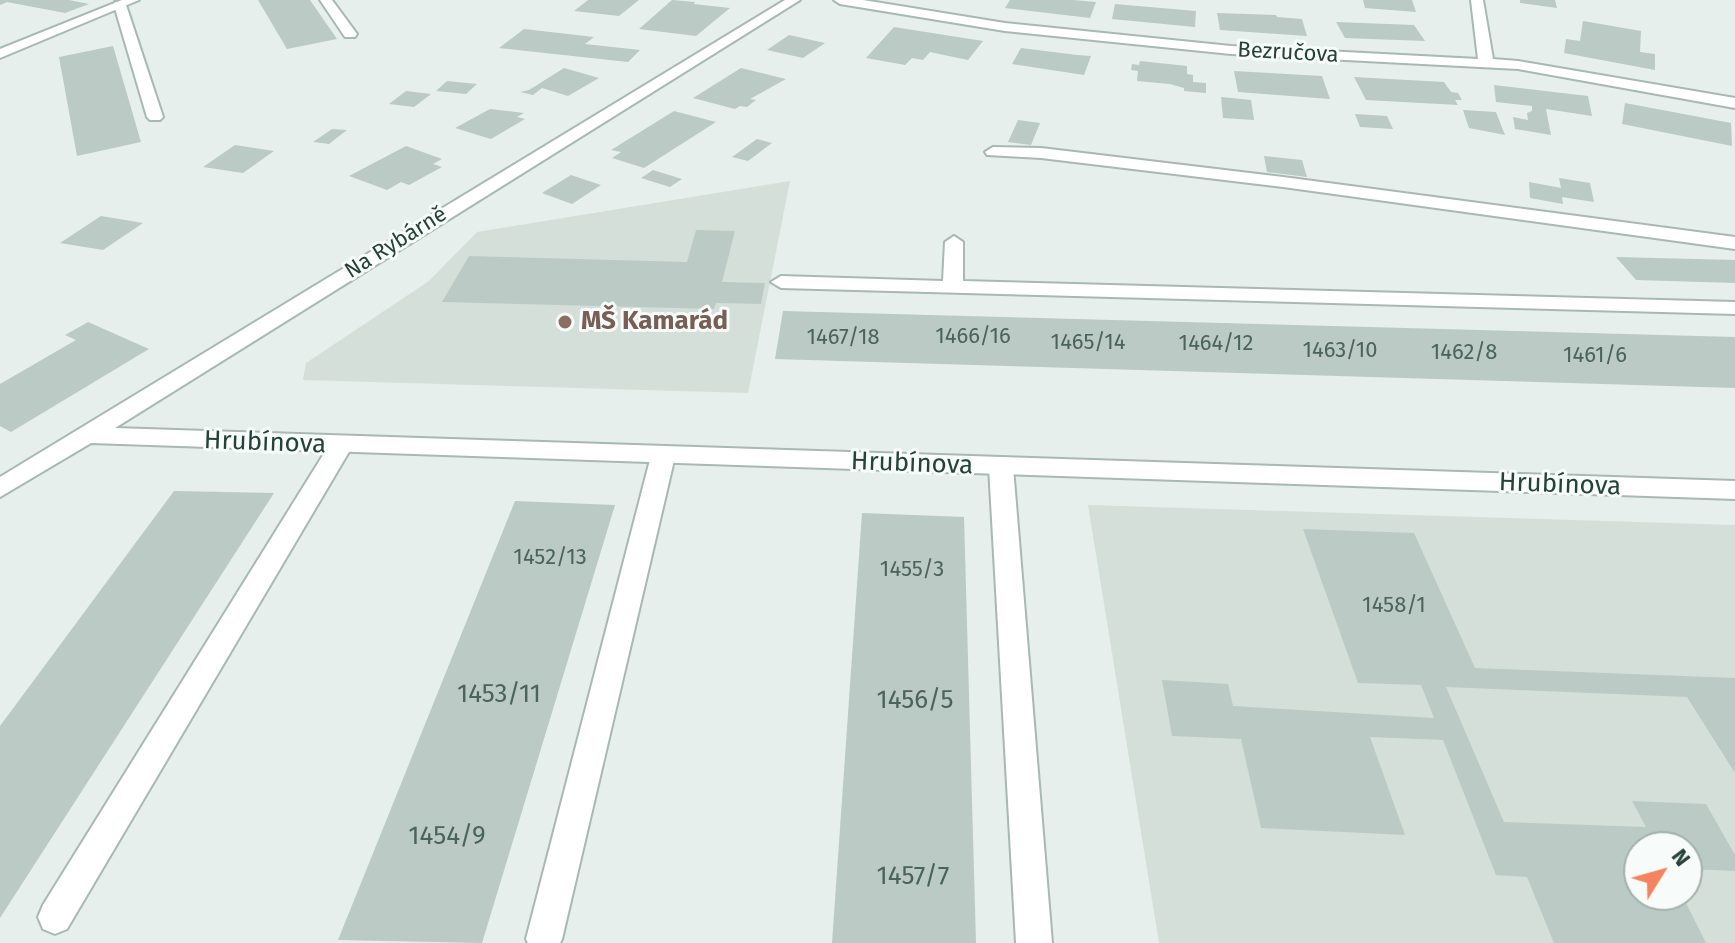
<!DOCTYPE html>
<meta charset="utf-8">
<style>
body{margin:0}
#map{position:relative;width:1735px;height:943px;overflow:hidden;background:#e6efeb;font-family:"Fira Sans",sans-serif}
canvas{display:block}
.north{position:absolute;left:1623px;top:831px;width:80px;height:80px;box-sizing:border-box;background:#f7fbf9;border:2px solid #a3b1ad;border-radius:50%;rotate:53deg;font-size:22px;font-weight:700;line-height:32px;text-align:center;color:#24423a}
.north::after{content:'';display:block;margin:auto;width:28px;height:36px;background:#f4845f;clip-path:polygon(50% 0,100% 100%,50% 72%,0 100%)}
</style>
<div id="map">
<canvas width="1735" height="943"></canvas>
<div class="north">N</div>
</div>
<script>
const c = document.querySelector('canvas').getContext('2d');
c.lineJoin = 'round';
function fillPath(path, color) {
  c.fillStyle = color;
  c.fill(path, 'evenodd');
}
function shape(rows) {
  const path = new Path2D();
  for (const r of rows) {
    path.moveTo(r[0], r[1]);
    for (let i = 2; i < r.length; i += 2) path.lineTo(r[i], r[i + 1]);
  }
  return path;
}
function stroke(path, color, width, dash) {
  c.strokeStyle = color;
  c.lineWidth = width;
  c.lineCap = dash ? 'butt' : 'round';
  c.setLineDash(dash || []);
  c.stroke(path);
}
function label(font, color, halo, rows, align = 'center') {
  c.font = font + ' "Fira Sans",sans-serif';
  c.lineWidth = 6;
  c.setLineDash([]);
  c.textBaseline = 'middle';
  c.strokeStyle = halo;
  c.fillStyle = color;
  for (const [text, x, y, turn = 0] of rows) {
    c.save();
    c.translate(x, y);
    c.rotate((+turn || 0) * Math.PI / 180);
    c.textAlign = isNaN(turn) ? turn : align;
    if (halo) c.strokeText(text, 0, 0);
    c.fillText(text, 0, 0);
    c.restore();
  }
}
fillPath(shape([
 [790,181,748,393,303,380,306,363,429,281,477,232],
 [1088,505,1735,525,1735,943,1159,943],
 [1639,847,1687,847,1687,895,1639,895]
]), '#d4dfda');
fillPath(shape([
 [0,0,69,0,89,4,65,13,7,2,0,5],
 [258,0,310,0,337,39,287,49],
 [588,0,639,0,619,16,574,11],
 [672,0,695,2,694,4,730,8,696,36,639,29],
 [1010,0,1073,0,1096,2,1090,18,1005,8],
 [1363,0,1412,0,1416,12,1365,8],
 [1520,0,1555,0,1557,8,1520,3],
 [1115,4,1196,11,1195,27,1112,19],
 [1217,13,1276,15,1277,17,1302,19,1307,36,1220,30],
 [1583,21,1641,31,1640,52,1655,54,1655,70,1564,53,1566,39,1580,41],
 [1336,22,1414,25,1425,41,1345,38],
 [894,27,945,35,983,41,968,60,930,52,923,60,912,58,905,65,866,58],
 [524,29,594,37,585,44,640,50,628,62,499,48],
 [789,35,825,43,803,58,767,50],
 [113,46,141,142,77,156,59,57],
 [1021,48,1077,55,1091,56,1084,75,1012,64],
 [1140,61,1187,66,1187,74,1193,75,1193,82,1206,83,1206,93,1184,91,1184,88,1170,84,1137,81,1138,71,1131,70,1132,64,1139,65],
 [564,68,599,78,568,96,542,88,533,95,520,92,529,90],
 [741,68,786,79,750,99,756,100,747,107,740,106,735,109,693,98],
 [1234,71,1322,76,1330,99,1238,92],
 [1354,77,1444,82,1451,92,1458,93,1462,100,1455,100,1458,105,1366,100],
 [447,81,477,84,466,94,436,91],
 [1494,85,1588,96,1592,116,1546,109,1551,135,1515,129,1513,117,1528,120,1527,113,1532,111,1532,106,1496,102],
 [406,91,431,94,414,107,389,104],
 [1221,97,1251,100,1254,120,1223,118],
 [1625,103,1731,123,1732,146,1622,124],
 [490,109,524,113,517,117,525,119,491,139,455,128],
 [1463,110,1496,112,1505,135,1469,128],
 [674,111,716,122,644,168,612,158,621,152,611,150],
 [1355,114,1387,116,1393,129,1360,127],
 [1018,120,1040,123,1031,145,1008,142],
 [332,129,347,130,329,144,313,142],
 [757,139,772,143,748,161,732,157],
 [235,145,274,151,243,173,203,167],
 [406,146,442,159,433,164,442,167,409,185,401,182,387,190,349,176],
 [1264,156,1302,160,1307,177,1267,172],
 [653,170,682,179,670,187,641,178],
 [571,175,601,185,572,204,542,193],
 [1559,178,1590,183,1594,202,1562,197,1563,204,1530,198,1529,182,1561,188],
 [101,216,143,223,103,250,60,243],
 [696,230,735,231,722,282,765,283,761,304,716,303,714,309,442,302,469,256,687,262],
 [1616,257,1735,260,1735,283,1636,280],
 [783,311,1735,337,1735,388,775,359],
 [88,322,149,349,11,432,0,426,0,384,76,340,65,335],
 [174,491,274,493,0,918,0,726],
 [515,501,615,505,482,943,338,940],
 [862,513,964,517,976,943,832,943],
 [1303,529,1414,533,1475,668,1735,678,1735,773,1687,697,1446,687,1504,822,1646,827,1632,801,1706,804,1735,855,1735,871,1687,869,1687,847,1639,847,1639,895,1682,895,1706,943,1554,943,1527,877,1496,875,1443,740,1370,737,1405,835,1261,828,1241,739,1172,736,1162,680,1228,684,1233,706,1434,718,1421,685,1358,683]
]), '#bbcac4');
const lane = shape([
 [320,0,332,0,357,34,355,37,345,37,320,0],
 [115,2,126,5,163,117,160,120,150,120,147,117,114,5,115,2],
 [993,147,1041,148,1283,177,1735,237,1735,249,1283,187,1041,158,987,155,985,152,993,147],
 [954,236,963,242,963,281,1735,302,1735,314,781,288,771,282,781,276,943,281,945,242,954,236],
 [341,437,349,439,353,445,67,929,55,934,43,929,38,917,43,905,333,439,341,437],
 [663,448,671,450,675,456,562,939,560,943,528,943,526,939,651,456,655,450,663,448],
 [1001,459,1009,461,1013,467,1052,943,1016,943,989,467,993,461,1001,459]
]);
const street = shape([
 [122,0,139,0,0,58,0,49,122,0],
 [785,0,800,0,115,428,1735,481,1735,499,91,443,0,497,0,477,785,0],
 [834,0,863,0,1005,23,1231,46,1478,59,1471,0,1483,0,1493,59,1518,61,1735,98,1735,108,1518,69,1231,54,1005,31,840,4,834,0]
]);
stroke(lane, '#a8b8b2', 4);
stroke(street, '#a8b8b2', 4);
fillPath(lane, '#fff');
fillPath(street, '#fff');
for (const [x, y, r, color] of [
 [565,322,8,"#8d6e63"]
]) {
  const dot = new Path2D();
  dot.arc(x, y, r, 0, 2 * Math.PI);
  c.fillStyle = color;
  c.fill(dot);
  stroke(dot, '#f7fbf9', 3);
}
label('22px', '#24423a', '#f7fbf9', [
 ["Bezručova",1288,53,3],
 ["Na Rybárně",396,243,-32]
]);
label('22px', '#4a645c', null, [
 ["1466/16",973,337],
 ["1467/18",843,338],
 ["1465/14",1088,343],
 ["1464/12",1216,344],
 ["1463/10",1340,351],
 ["1462/8",1464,353],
 ["1461/6",1595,356],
 ["1452/13",550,558],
 ["1455/3",912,570],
 ["1458/1",1394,606]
]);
label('bold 26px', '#785e54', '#f7fbf9', [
 ["MŠ Kamarád",581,322]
], 'left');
label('26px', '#24423a', '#f7fbf9', [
 ["Hrubínova",265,443,2],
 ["Hrubínova",912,464,2],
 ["Hrubínova",1560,485,2]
]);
label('26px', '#4a645c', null, [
 ["1453/11",499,695],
 ["1456/5",915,701],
 ["1454/9",447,837],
 ["1457/7",913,877]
]);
</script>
